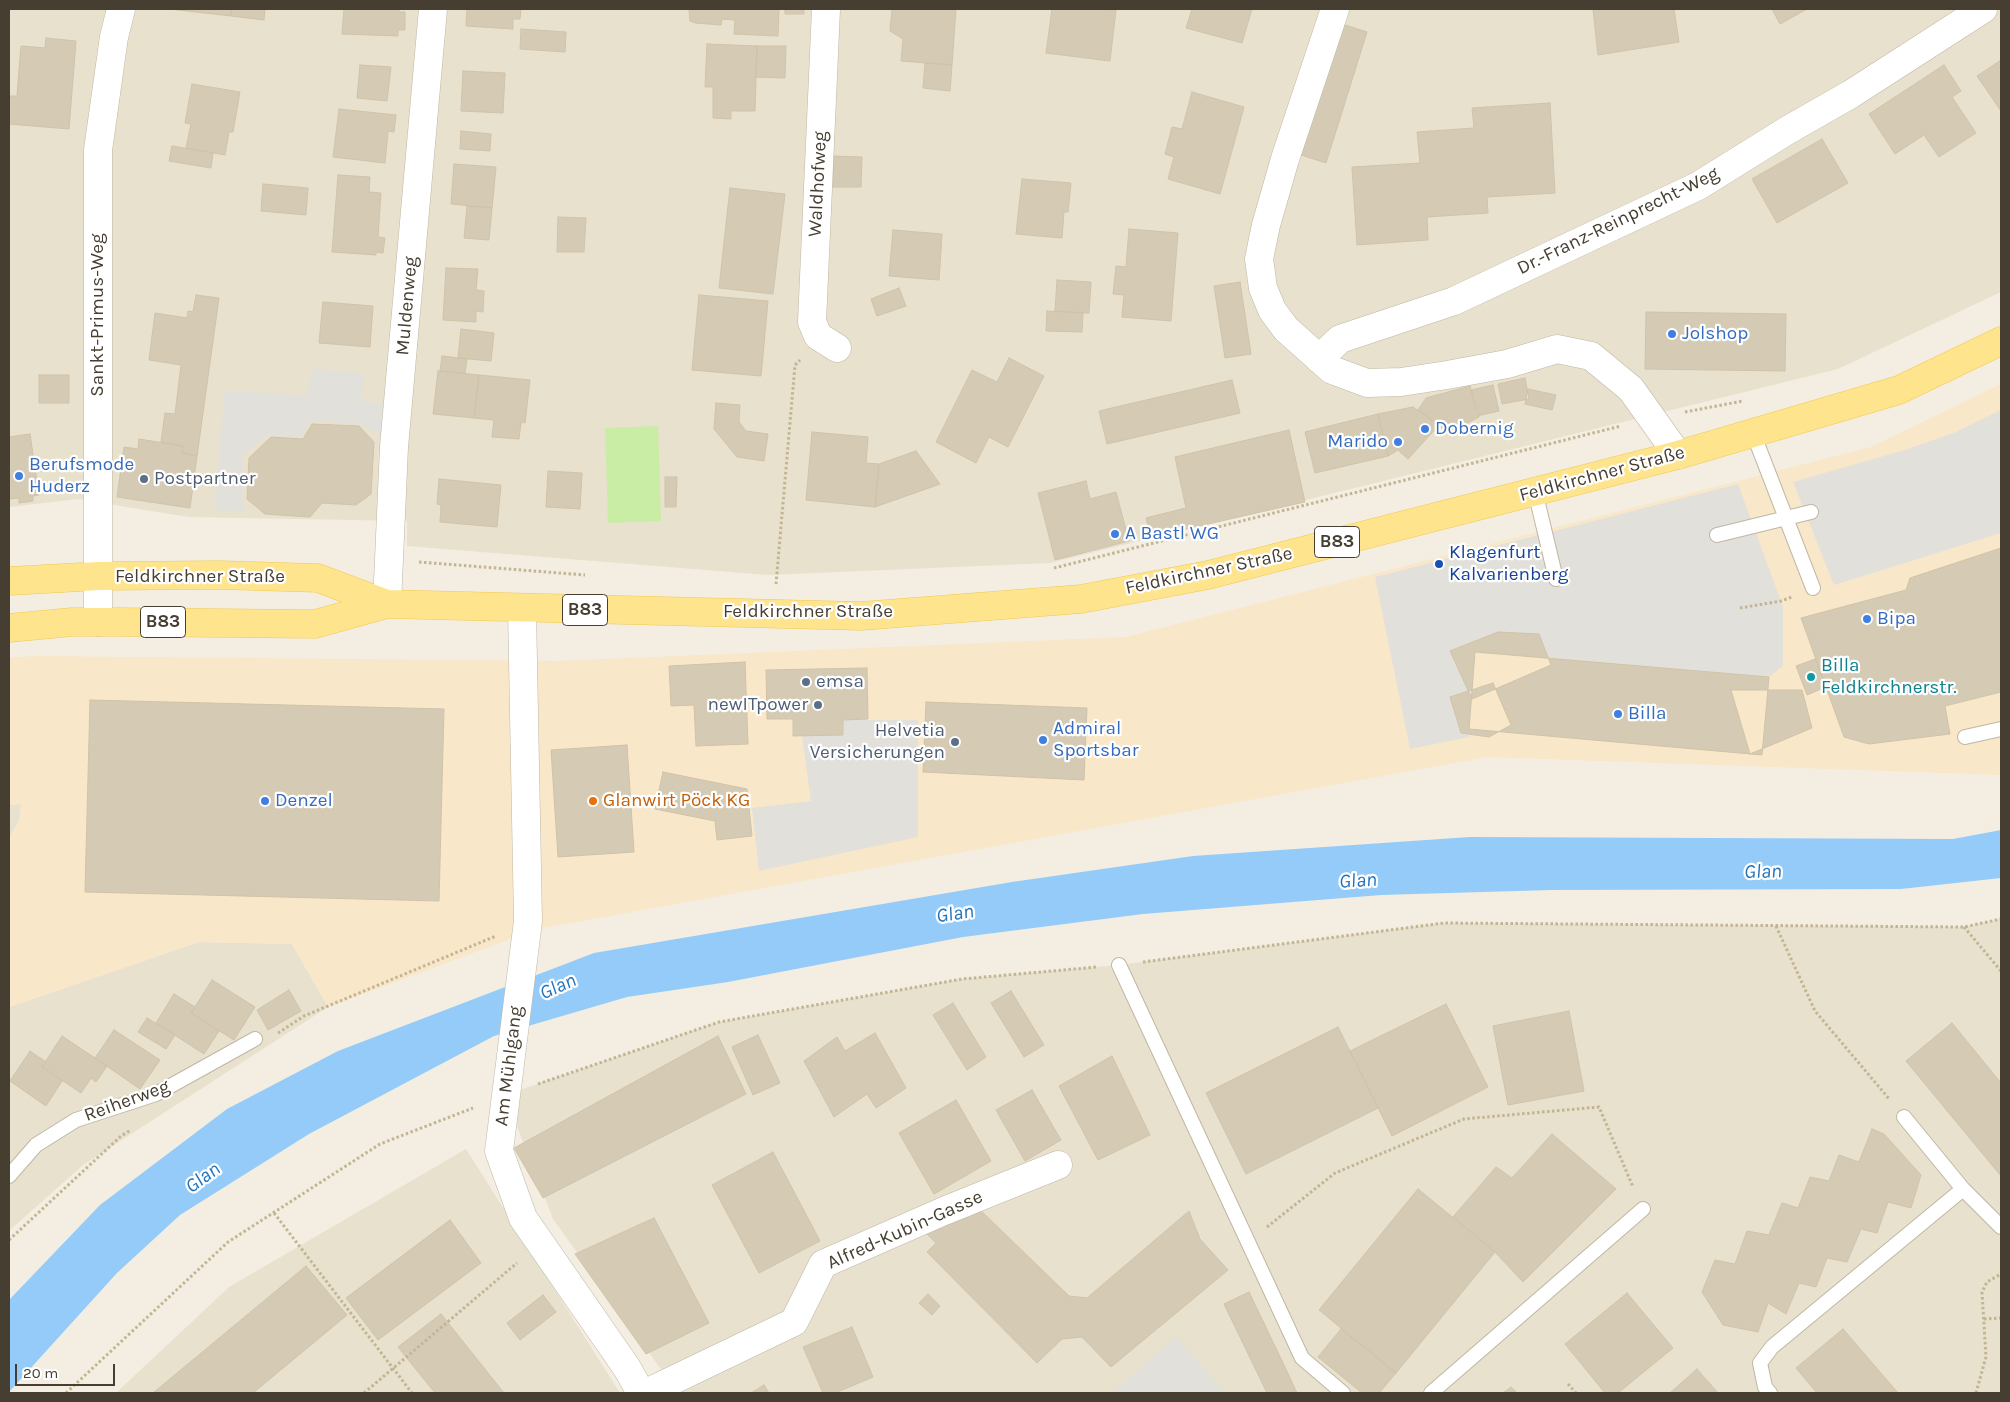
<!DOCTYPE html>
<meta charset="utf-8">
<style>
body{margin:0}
#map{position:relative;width:2010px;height:1402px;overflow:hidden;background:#f3eee1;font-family:Karla,sans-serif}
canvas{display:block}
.frame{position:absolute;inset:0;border:10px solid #453e31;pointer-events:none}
.scale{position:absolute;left:15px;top:1364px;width:100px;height:22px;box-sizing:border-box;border:2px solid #453e31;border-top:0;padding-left:6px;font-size:15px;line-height:18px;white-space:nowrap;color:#453e31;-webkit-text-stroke:4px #fff;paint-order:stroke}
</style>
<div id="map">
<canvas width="2010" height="1402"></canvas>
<div class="frame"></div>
<div class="scale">20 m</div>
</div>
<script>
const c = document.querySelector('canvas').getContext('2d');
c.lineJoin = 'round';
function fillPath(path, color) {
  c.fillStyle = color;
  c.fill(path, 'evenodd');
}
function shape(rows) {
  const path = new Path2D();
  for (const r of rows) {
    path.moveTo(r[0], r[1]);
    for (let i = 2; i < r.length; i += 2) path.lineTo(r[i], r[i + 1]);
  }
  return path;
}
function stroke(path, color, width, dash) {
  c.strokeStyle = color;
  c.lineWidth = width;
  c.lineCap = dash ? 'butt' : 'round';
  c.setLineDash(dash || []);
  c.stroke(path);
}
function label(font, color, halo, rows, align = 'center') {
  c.font = font + ' Karla,sans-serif';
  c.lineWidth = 4.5;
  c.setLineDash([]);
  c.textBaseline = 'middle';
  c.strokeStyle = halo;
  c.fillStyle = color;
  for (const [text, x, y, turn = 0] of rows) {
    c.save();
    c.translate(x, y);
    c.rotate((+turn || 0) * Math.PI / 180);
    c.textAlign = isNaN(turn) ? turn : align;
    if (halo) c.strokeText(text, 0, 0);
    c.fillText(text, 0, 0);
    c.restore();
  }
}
fillPath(shape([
 [9,9,2001,9,2001,292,1838,369,1050,563,768,575,407,546,407,521,188,517,78,499,9,507],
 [21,804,19,821,9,838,9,805],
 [2001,919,2001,1393,678,1393,553,1219,505,1095,719,1022,962,979,1119,965,1444,923,1963,927],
 [199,942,292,944,328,1007,83,1165,9,1231,9,1007],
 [466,1149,620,1393,116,1393,229,1287]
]), '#e8e1ce');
fillPath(shape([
 [2001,384,2001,775,1487,757,538,929,328,1007,292,944,199,942,9,1007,9,838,19,821,21,804,9,805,9,658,34,656,559,661,1126,637,1871,447]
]), '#f9e7c9');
fillPath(shape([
 [658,426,661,521,608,523,605,428]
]), '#c9eda4');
fillPath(shape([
 [312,369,364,374,361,401,385,404,382,435,363,425,311,421,300,439,268,435,242,455,244,511,215,510,224,390,307,396],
 [2001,410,2001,533,1834,585,1793,482,1905,450,1956,432],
 [1738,484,1783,607,1783,666,1769,677,1475,652,1469,737,1410,749,1375,577],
 [843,720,918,720,918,837,759,871,752,808,811,801,802,736,842,735],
 [1176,1337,1225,1393,1112,1393]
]), '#e2e0db');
fillPath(shape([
 [2001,830,2001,878,1901,889,1551,890,1381,895,1143,914,963,937,728,982,627,997,494,1036,309,1134,180,1215,117,1273,9,1392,9,1300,100,1205,227,1109,338,1051,594,953,1012,882,1193,856,1470,837,1953,839]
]), '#95cbf8');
const building = shape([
 [169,9,231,9,231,16,169,9],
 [231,9,265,9,264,20,231,16,231,9],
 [344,9,399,9,399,12,405,12,405,30,398,30,398,36,342,34,344,9],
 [467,9,521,9,520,19,513,19,513,29,466,26,467,9],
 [689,9,779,9,778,36,734,34,735,20,722,19,721,25,695,23,690,21,689,9],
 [785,9,804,9,804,14,785,14,785,9],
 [892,9,956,9,952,65,901,61,903,39,890,31,892,9],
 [1052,9,1116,10,1110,61,1046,53,1052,9],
 [1192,9,1252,9,1242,43,1186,28,1192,9],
 [1593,9,1674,9,1679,42,1598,55,1593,9],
 [1772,9,1807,9,1780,24,1772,9],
 [1342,24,1367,32,1326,163,1301,155,1342,24],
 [521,29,566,32,565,52,520,49,521,29],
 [46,38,76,41,69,129,9,124,9,96,17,96,21,46,45,48,46,38],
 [707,44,757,46,755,111,731,111,731,119,713,118,713,87,705,87,707,44],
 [757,46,786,46,785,78,756,77,757,46],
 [2001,60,2001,111,1977,76,2001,60],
 [925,63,952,65,950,91,923,88,925,63],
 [360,65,391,67,387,101,357,98,360,65],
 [1944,65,1961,91,1952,97,1976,133,1939,157,1924,135,1895,154,1869,114,1944,65],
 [463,71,505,73,503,113,461,111,463,71],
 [192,84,240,92,233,132,229,132,225,155,186,148,191,124,185,123,192,84],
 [1192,92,1244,107,1220,194,1168,179,1174,157,1165,154,1172,127,1182,129,1192,92],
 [1550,103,1555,193,1487,197,1488,213,1427,217,1428,240,1357,245,1352,167,1420,163,1417,132,1474,128,1472,108,1550,103],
 [339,109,396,115,394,132,388,131,385,163,333,157,339,109],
 [461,131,491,134,490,151,460,149,461,131],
 [1822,139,1848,183,1777,223,1752,179,1822,139],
 [172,146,213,153,211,168,169,161,172,146],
 [834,156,862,157,861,187,833,187,834,156],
 [454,164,496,167,492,208,451,204,454,164],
 [338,175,370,177,369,192,381,193,378,237,385,238,383,253,376,252,376,255,332,252,338,175],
 [1022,179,1071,183,1068,212,1064,212,1062,238,1016,234,1022,179],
 [263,184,308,188,306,215,261,211,263,184],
 [730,188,785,194,773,294,719,288,730,188],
 [467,206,492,208,489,240,464,238,467,206],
 [558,217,586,218,584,252,557,252,558,217],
 [1129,229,1178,233,1171,321,1122,317,1124,295,1113,294,1116,266,1126,267,1129,229],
 [893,230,942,234,939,280,889,276,893,230],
 [446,268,478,269,476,290,484,291,483,312,476,311,476,322,443,320,446,268],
 [1057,280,1091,282,1089,313,1055,311,1057,280],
 [1240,282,1251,354,1225,358,1214,286,1240,282],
 [899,288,906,306,877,316,871,299,899,288],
 [196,295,219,298,197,456,182,453,183,446,161,442,165,413,175,414,181,365,149,360,155,313,187,318,188,311,193,312,196,295],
 [699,295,768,301,761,376,692,370,699,295],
 [323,302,373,306,370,347,319,343,323,302],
 [1047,311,1083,313,1082,332,1046,331,1047,311],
 [1646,312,1786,314,1785,371,1645,369,1646,312],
 [461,329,494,333,491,361,458,358,461,329],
 [442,356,467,359,465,373,440,371,442,356],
 [1009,358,1044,376,1008,447,989,437,976,463,936,442,972,370,997,382,1009,358],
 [438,371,479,375,474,418,433,414,438,371],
 [39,375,69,375,69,403,39,403,39,375],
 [479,375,530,380,525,423,521,422,519,439,492,437,494,420,474,418,479,375],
 [1525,378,1529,399,1502,404,1498,384,1525,378],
 [1232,380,1240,413,1107,444,1099,411,1232,380],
 [1493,385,1499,411,1477,416,1471,390,1493,385],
 [1470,386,1479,417,1449,433,1418,410,1426,398,1470,386],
 [1528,389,1556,395,1552,410,1525,404,1528,389],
 [716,403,740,405,739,422,746,431,768,434,764,461,737,457,714,429,716,403],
 [1413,407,1439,425,1408,459,1398,450,1388,456,1378,414,1413,407],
 [1378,414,1388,456,1315,473,1305,432,1378,414],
 [312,424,359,426,374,442,371,494,356,505,322,503,310,517,265,514,247,499,249,458,271,437,303,439,312,424],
 [1289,430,1305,502,1151,537,1146,518,1186,508,1175,457,1289,430],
 [812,432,868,437,866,463,879,464,875,507,806,500,812,432],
 [30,434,39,495,33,496,33,501,19,503,19,498,9,499,9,437,30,434],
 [139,439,183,446,182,453,197,456,190,508,117,497,124,447,138,449,139,439],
 [916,451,940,484,875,507,879,464,916,451],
 [548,471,582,473,580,509,546,507,548,471],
 [665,477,677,477,676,507,665,507,665,477],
 [439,479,501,485,497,527,440,522,441,505,437,504,439,479],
 [1086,481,1090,499,1116,492,1129,541,1055,560,1038,493,1086,481],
 [2001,548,2001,692,1945,706,1950,734,1869,744,1844,737,1801,618,1906,590,1910,578,2001,548],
 [1498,632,1539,634,1551,665,1472,699,1450,651,1498,632],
 [1475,652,1769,677,1762,755,1469,729,1475,652],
 [1815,659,1826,687,1807,695,1796,666,1815,659],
 [745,662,748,744,696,746,694,705,671,706,669,666,745,662],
 [867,668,868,719,843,720,843,735,793,736,793,719,767,719,766,670,867,668],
 [1493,683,1511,725,1489,737,1461,733,1450,697,1493,683],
 [1731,690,1802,690,1812,728,1750,754,1731,690],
 [90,700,444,709,439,901,85,892,90,700],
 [926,702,1087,708,1084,780,923,772,926,702],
 [627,745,634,852,558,857,551,750,627,745],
 [663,772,747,789,752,836,717,840,715,821,655,809,663,772],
 [212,980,255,1007,234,1040,191,1013,212,980],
 [289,990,301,1011,268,1030,257,1010,289,990],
 [1011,991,1044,1045,1024,1057,991,1003,1011,991],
 [174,994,195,1007,191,1013,219,1031,204,1054,156,1023,174,994],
 [953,1003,986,1057,967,1070,933,1015,953,1003],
 [1446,1004,1488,1087,1392,1136,1350,1051,1446,1004],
 [1569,1011,1584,1091,1508,1105,1493,1026,1569,1011],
 [147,1018,175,1035,166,1049,138,1032,147,1018],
 [1952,1023,2001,1083,2001,1176,1906,1061,1952,1023],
 [1338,1027,1378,1108,1246,1174,1206,1093,1338,1027],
 [114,1030,160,1060,140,1089,95,1058,114,1030],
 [875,1033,906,1088,876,1108,867,1094,834,1117,804,1061,837,1037,845,1051,875,1033],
 [758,1035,780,1083,753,1095,732,1047,758,1035],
 [62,1036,107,1066,96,1082,91,1078,81,1093,42,1067,62,1036],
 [718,1036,746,1094,543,1198,514,1148,718,1036],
 [30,1051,46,1062,42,1067,62,1081,46,1106,10,1081,30,1051],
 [1112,1056,1150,1135,1098,1160,1059,1086,1112,1056],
 [1032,1090,1061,1140,1025,1161,996,1110,1032,1090],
 [956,1100,991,1161,934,1194,899,1133,956,1100],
 [1872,1129,1884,1134,1921,1175,1911,1208,1888,1202,1877,1233,1861,1229,1847,1262,1827,1258,1816,1287,1799,1283,1786,1314,1768,1303,1758,1332,1723,1325,1702,1292,1715,1260,1735,1264,1747,1231,1769,1235,1782,1203,1798,1208,1810,1177,1829,1181,1839,1155,1859,1162,1872,1129],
 [1552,1134,1616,1189,1523,1282,1495,1252,1453,1217,1496,1167,1512,1178,1552,1134],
 [773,1152,820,1241,759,1273,712,1185,773,1152],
 [1418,1189,1495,1252,1396,1373,1319,1310,1418,1189],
 [977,1207,1069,1296,1087,1298,1189,1211,1200,1239,1228,1270,1111,1367,1082,1337,1062,1339,1037,1363,927,1252,936,1243,927,1234,977,1207],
 [654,1218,709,1323,646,1354,575,1254,654,1218],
 [450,1220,481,1263,378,1340,346,1298,450,1220],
 [306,1266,347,1315,253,1393,153,1393,306,1266],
 [1249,1292,1283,1363,1297,1393,1267,1393,1224,1304,1249,1292],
 [1627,1293,1673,1348,1618,1393,1605,1393,1565,1344,1627,1293],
 [928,1294,940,1306,932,1315,919,1303,928,1294],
 [543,1295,556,1312,520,1340,507,1323,543,1295],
 [441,1314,504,1393,435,1393,398,1347,441,1314],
 [852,1327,873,1377,835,1393,823,1393,803,1347,852,1327],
 [1341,1329,1396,1373,1379,1393,1362,1393,1318,1357,1341,1329],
 [1843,1329,1898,1393,1817,1393,1796,1368,1843,1329],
 [1697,1369,1718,1393,1670,1393,1697,1369],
 [764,1385,769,1393,751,1393,764,1385],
 [1511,1387,1517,1393,1503,1393,1511,1387]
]);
fillPath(building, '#d5cbb5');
stroke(building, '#d1c3a8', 1);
const service = shape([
 [1753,433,1813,588],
 [1535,491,1556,579],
 [1717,535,1811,512],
 [1965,737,2001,729],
 [1119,965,1302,1358,1343,1393],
 [1904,1117,1963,1189],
 [9,1176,36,1145,76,1120,156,1094,255,1039],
 [1431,1393,1643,1209],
 [1770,1393,1765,1387,1760,1363,1772,1347,1963,1189,2001,1227]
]);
const minor = shape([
 [826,9,812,322,818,336,837,348],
 [1335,9,1285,159,1266,225,1259,259,1263,288,1272,310,1286,329,1332,370,1367,383,1401,382,1447,375,1507,364,1557,349,1591,356,1631,389,1678,455],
 [1319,359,1340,339,1454,301,1698,186,1788,130,1851,94,1983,9],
 [387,604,394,447,433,9],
 [522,609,528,921,499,1151,523,1218,627,1368,641,1393],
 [98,622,98,150,114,37,121,9],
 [646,1393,794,1322,823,1264,944,1211,1058,1165]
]);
const primary = shape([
 [9,581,99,576,219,575,318,578,387,604],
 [9,628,72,622,119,622,315,624,387,604,861,616,1081,599,1208,575,1678,455,1899,390,2001,341]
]);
stroke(service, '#bfb7a3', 16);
stroke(minor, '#bfb7a3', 29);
stroke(primary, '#f1c951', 29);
stroke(shape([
 [1685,412,1743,401],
 [419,562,585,575],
 [1054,568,1621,426],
 [776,584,795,365,800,360],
 [1740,608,1781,601,1792,597],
 [1776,926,1815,1011,1890,1100],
 [1964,927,2001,971],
 [1143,962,1444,923,1964,927,2001,919],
 [278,1033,304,1016,496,936],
 [538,1084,719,1022,962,979,1097,967],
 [274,1213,412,1393],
 [1267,1227,1335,1173,1464,1119,1599,1107,1633,1187],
 [9,1240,121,1136,131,1130],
 [1984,1319,2001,1318],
 [1568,1384,1576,1393],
 [66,1393,228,1242,380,1144,473,1108],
 [364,1393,517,1263],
 [1976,1393,1986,1357,1982,1292,1987,1282,2001,1274]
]), '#c3b492', 3, [2.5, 2.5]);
stroke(service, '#fff', 14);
stroke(minor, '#fff', 28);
stroke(primary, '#ffe48e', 28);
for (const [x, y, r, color] of [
 [1672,334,5,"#3f7fe0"],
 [1425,429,5,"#3f7fe0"],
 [1398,442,5,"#3f7fe0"],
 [19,476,5,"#3f7fe0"],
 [144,479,5,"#5c6f8a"],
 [1115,534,5,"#3f7fe0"],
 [1439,564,5,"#1a4fb4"],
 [1867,619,5,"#3f7fe0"],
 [1811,677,5,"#0f9aa8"],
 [806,682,5,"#5c6f8a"],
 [818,705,5,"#5c6f8a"],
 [1618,714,5,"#3f7fe0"],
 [1043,740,5,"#3f7fe0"],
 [955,742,5,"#5c6f8a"],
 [265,801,5,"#3f7fe0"],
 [593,801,5,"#e8710a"]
]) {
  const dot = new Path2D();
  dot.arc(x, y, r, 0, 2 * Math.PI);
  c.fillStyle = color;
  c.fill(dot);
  stroke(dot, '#fff', 2);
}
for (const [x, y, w] of [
 [1337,542,45],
 [585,610,45],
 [163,622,45]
]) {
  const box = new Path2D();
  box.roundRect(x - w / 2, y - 15.5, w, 31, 4);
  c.fillStyle = '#fff';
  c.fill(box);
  stroke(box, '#453e31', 1);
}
label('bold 18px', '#453e31', null, [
 ["B83",1337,542],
 ["B83",585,610],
 ["B83",163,622]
]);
label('19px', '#453e31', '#fff', [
 ["Waldhofweg",818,184,-87],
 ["Dr.-Franz-Reinprecht-Weg",1618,221,-26],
 ["Muldenweg",407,306,-85],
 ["Sankt-Primus-Weg",98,315,-90],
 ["Feldkirchner Straße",1602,474,-15],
 ["Feldkirchner Straße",1209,571,-12],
 ["Feldkirchner Straße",200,577],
 ["Feldkirchner Straße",808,612],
 ["Am Mühlgang",509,1066,-83],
 ["Reiherweg",127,1101,-20],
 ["Alfred-Kubin-Gasse",905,1230,-24]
]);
label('19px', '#366cbe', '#fff', [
 ["Jolshop",1682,334],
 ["Dobernig",1435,429],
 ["Marido",1388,442,"right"],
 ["Berufsmode",29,465],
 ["Huderz",29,487],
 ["A Bastl WG",1125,534],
 ["Bipa",1877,619],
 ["Billa",1628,714],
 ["Admiral",1053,729],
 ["Sportsbar",1053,751],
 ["Denzel",275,801]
], 'left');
label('19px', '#4e5e75', '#fff', [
 ["Postpartner",154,479],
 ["emsa",816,682],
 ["newITpower",808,705,"right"],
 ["Helvetia",945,731,"right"],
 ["Versicherungen",945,753,"right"]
], 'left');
label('19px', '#164399', '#fff', [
 ["Klagenfurt",1449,553],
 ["Kalvarienberg",1449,575]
], 'left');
label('19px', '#0d838f', '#fff', [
 ["Billa",1821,666],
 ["Feldkirchnerstr.",1821,688]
], 'left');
label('19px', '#c56008', '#fff', [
 ["Glanwirt Pöck KG",603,801]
], 'left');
label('italic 20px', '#1f72bc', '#fff', [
 ["Glan",1763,872,-1],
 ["Glan",1358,881,-3],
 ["Glan",955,914,-8],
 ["Glan",558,987,-24],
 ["Glan",203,1178,-36]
]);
</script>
